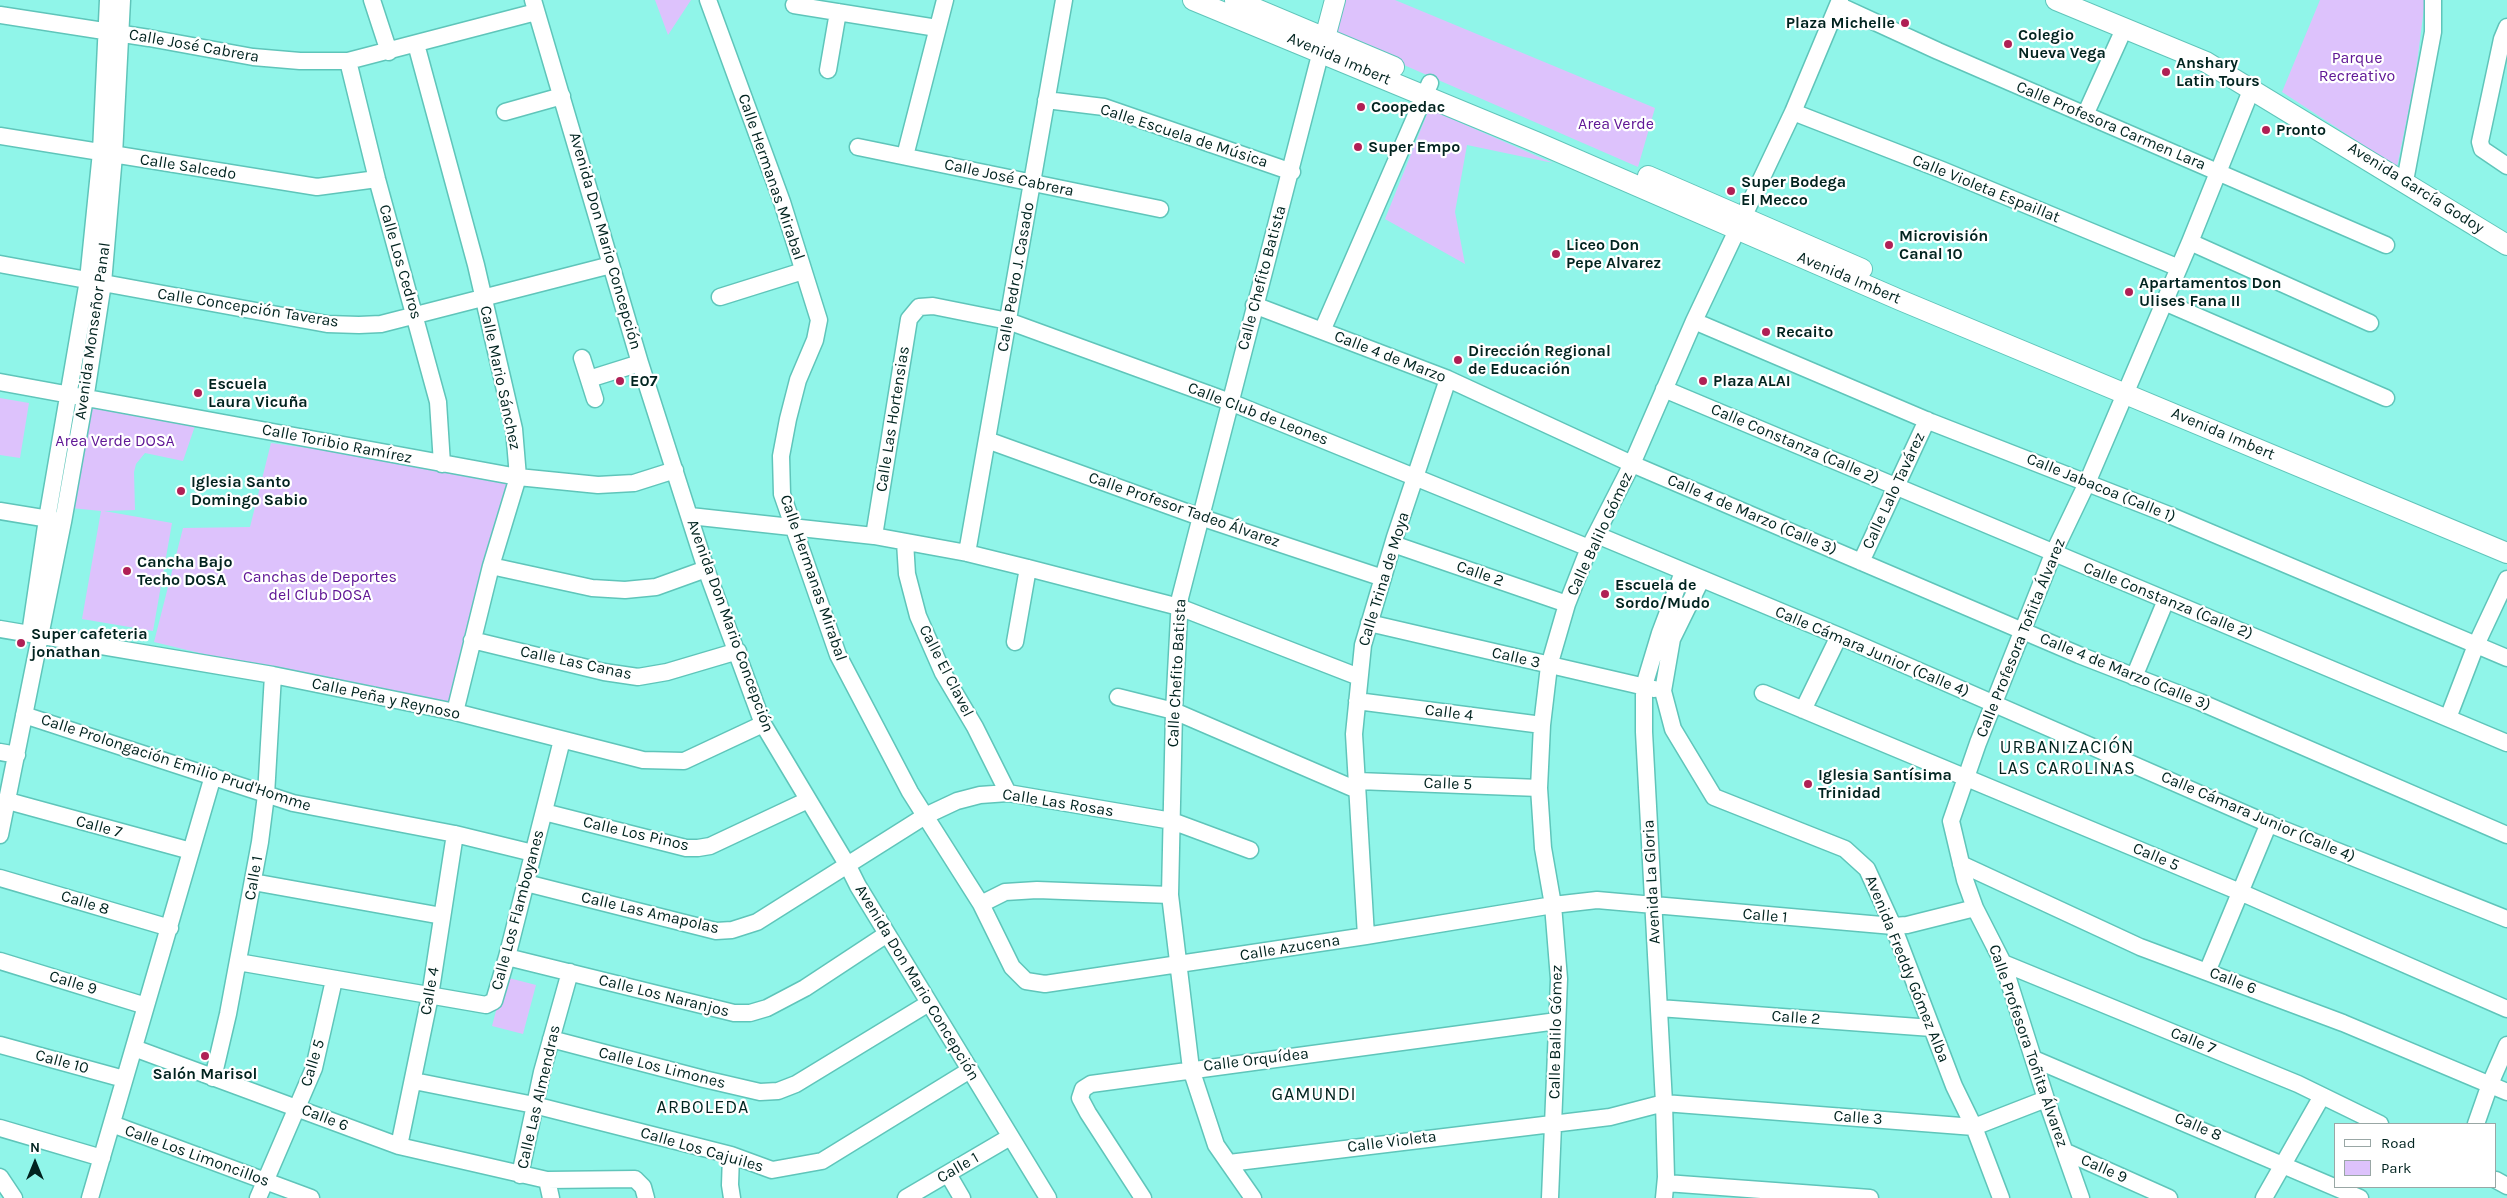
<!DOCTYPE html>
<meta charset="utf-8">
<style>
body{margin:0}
#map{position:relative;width:2507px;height:1198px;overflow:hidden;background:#90f5e9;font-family:Karla,sans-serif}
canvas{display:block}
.legend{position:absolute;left:2334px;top:1123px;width:162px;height:65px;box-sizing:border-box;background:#fff;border:1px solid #99a7a5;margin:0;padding:6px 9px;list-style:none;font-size:15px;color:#01231f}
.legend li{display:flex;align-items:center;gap:10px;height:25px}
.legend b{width:25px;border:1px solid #99a7a5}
.north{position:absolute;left:10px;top:1138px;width:50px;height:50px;-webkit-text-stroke:4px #fff;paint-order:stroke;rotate:0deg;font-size:14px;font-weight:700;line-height:20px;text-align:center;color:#01231f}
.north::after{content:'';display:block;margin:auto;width:18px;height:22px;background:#01231f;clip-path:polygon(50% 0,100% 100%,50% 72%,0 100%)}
</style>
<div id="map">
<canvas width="2507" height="1198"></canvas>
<ul class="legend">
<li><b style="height:6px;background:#fff"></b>Road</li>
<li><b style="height:14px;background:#ddc2fc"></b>Park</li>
</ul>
<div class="north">N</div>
</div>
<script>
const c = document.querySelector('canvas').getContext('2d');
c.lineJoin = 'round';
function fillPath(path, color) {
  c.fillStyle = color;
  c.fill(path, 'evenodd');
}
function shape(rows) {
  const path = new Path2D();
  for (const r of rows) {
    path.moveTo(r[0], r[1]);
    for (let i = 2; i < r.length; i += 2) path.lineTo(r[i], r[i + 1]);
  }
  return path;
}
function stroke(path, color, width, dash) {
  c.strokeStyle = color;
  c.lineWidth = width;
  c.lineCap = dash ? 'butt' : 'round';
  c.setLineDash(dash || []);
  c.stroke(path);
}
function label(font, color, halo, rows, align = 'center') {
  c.font = font + ' Karla,sans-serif';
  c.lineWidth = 4.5;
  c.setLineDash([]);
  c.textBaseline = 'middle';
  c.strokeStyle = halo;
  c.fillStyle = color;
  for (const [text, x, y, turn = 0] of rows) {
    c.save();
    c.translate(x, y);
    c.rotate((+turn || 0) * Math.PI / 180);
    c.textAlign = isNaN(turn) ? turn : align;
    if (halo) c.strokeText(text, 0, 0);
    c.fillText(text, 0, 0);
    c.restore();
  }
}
fillPath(shape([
 [655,0,691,0,668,35],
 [1341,0,1395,0,1655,108,1638,167,1335,35],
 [2320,0,2425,0,2415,79,2397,167,2282,92],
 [1429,109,1553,163,1467,145,1455,212,1465,264,1385,219],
 [0,398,29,403,20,458,0,455],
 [89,406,196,423,183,461,145,453,136,464,134,472,135,510,104,511,172,523,153,631,82,619,101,511,71,508],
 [271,443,512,476,455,706,385,698,154,642,183,528,250,527],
 [505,977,536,985,523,1034,492,1026]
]), '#ddc2fc');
const minor = shape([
 [372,0,389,52],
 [533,0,640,363,706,569,763,724,848,866,858,886,1048,1198],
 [708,0,782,202,819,320,815,340,798,380,788,419,781,456,782,494,838,655,910,792,981,904,1012,967,1026,981,1045,984,1366,936,1553,905,1597,900,1893,926,1907,925,1975,908],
 [794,5,937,28],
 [1838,5,1938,51,2386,245],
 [0,15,149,38,253,57,300,61,348,61,536,12],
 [2507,27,2502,39,2480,142,2482,149,2507,166],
 [416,44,476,265,514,429,518,477,491,566,455,712],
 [348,61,377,179,438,402,442,464],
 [828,70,838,12],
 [1046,100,1104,107,1292,172],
 [505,112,562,96],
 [1793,112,1942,170,2179,268],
 [2085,115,2124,29],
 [0,136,317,187,377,179],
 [858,147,1160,209],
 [905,156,945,0],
 [2405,181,2433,32,2433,0],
 [2190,242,2370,323],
 [0,264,327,324,359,325,381,324,611,265],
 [720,297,803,271],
 [2164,302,2386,398],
 [1254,305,1448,379,1632,464,2079,655,2200,702,2507,835],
 [1694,321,1931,422,2169,515,2507,658],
 [1322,331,1430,83],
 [582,358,595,399],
 [589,379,640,363],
 [0,382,518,477,598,485,634,483,675,470],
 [1664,389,2507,743],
 [987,440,1200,517,1383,578],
 [0,511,55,520],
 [690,516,874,536,967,553,1028,568,1179,607,1359,677],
 [1597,535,1839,636,2262,821,2507,919],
 [874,536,909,319,919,307,933,306,1008,321,1230,402,1589,548],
 [905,542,907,574,918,616,943,673,975,727,1008,793],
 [1393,544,1567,604],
 [967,553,1064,0],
 [1861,562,1927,420],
 [491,566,592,588,625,590,656,587,706,569],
 [1701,580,1672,639,1663,691,1673,729,1714,797,1845,849,1867,869,1893,926,1954,1086,1974,1127,2001,1198],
 [1369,623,1654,689],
 [0,629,273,675,455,712,643,760,684,761,763,724],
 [30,634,47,519,88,280,101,152,108,0],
 [472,640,604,672,638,677,667,672,738,651],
 [1015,642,1028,568],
 [2134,677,2166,600],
 [1763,693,2240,892,2507,1009],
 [1118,697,1174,711,1357,790],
 [1357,701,1542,725],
 [1803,710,1839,636],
 [24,715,293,803,455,834,533,853],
 [2448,718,2476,645,2507,579],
 [0,752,17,755],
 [1358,781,1539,788],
 [8,801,191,851],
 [544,812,686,848,698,848,710,846,808,800],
 [0,835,63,522,87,387,103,283,114,155,122,0],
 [1961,864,2140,947,2343,1023,2507,1092],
 [0,878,170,928],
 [253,882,442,916],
 [526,883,716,931,732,930,757,922,925,816,957,801,980,795,1008,793,1172,821,1250,850],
 [981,904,1005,892,1037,890,1170,895],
 [1366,936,1354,734,1363,645,1395,537,1448,379],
 [507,957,734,1013,750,1013,767,1008,805,988,887,934],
 [0,961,146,1006],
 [238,962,486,1005,494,1001,507,957,562,740],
 [2003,963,2298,1084,2380,1124],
 [2207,972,2269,823],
 [1659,1008,1932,1028],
 [551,1039,704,1079,760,1092,778,1091,796,1084,929,1003],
 [0,1045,124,1079],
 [134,1048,399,1146,547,1180,635,1179,643,1187,646,1198],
 [2034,1059,2360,1198],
 [213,1078,228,1014,260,842,266,795,273,675],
 [414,1081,534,1105,731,1155,772,1170,822,1161,970,1070],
 [112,1124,311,1198],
 [2476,1124,2490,1084,2507,1045],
 [0,1128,102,1158],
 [399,1146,430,996,455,834],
 [2066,1152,2169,1198],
 [731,1155,730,1185,732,1198],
 [1229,1163,1610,1117,1664,1103,1974,1127,2046,1099],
 [948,1174,962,1198],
 [520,1175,542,1072,570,972],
 [0,1177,14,1198],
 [547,1180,551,1198],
 [2496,1180,2507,1186],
 [1666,1183,1870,1198],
 [90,1198,213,776],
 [258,1198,314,1068,334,980],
 [906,1198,1010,1137],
 [1143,1198,1088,1113,1080,1098,1083,1089,1091,1084,1557,1021],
 [1253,1198,1216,1145,1191,1069,1170,895,1174,711,1180,598,1321,51],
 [1550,1198,1559,979,1553,905,1543,848,1539,788,1542,725,1549,666,1567,604,1589,548,1632,464,1694,321,1793,112,1840,0],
 [1664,1198,1666,1177,1664,1103,1644,732,1644,686,1660,633,1683,572],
 [2081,1198,2046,1099,2003,963,1975,908,1965,880,1951,821,1978,743,2053,554,2087,483,2190,242,2252,88],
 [2264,1198,2322,1096]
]);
const major = shape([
 [1193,0,1536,142,1900,300,2507,553],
 [1235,0,1394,67],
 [2056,0,2206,62,2507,245],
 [1322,49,1335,0],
 [1648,176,1862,269]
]);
stroke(minor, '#5fc5ba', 19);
stroke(major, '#5fc5ba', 22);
stroke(minor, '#fff', 16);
stroke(major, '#fff', 20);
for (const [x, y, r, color] of [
 [1905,23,5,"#b02055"],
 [2008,44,5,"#b02055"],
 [2166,72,5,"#b02055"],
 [1361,107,5,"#b02055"],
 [2266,130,5,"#b02055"],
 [1358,147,5,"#b02055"],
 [1731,191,5,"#b02055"],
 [1889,245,5,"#b02055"],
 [1556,254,5,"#b02055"],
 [2129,292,5,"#b02055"],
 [1766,332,5,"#b02055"],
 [1458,360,5,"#b02055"],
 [620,381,5,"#b02055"],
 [1703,381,5,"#b02055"],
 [198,393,5,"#b02055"],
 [181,491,5,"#b02055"],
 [127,571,5,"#b02055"],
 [1605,594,5,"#b02055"],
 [21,643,5,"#b02055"],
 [1808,784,5,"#b02055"],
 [205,1056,5,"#b02055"]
]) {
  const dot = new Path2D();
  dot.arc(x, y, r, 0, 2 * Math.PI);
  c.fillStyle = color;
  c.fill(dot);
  stroke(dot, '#fff', 2);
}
label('bold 16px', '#01231f', '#fff', [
 ["Plaza Michelle",1895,23,"right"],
 ["Colegio",2018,35],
 ["Nueva Vega",2018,53],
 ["Anshary",2176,63],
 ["Latin Tours",2176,81],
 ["Coopedac",1371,107],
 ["Pronto",2276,130],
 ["Super Empo",1368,147],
 ["Super Bodega",1741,182],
 ["El Mecco",1741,200],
 ["Microvisión",1899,236],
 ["Canal 10",1899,254],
 ["Liceo Don",1566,245],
 ["Pepe Alvarez",1566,263],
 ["Apartamentos Don",2139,283],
 ["Ulises Fana II",2139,301],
 ["Recaito",1776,332],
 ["Dirección Regional",1468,351],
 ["de Educación",1468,369],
 ["E07",630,381],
 ["Plaza ALAI",1713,381],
 ["Escuela",208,384],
 ["Laura Vicuña",208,402],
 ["Iglesia Santo",191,482],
 ["Domingo Sabio",191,500],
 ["Cancha Bajo",137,562],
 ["Techo DOSA",137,580],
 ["Escuela de",1615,585],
 ["Sordo/Mudo",1615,603],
 ["Super cafeteria",31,634],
 ["jonathan",31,652],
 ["Iglesia Santísima",1818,775],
 ["Trinidad",1818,793],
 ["Salón Marisol",205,1074,"center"]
], 'left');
label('16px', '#01231f', '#fff', [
 ["Calle José Cabrera",194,46,10],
 ["Avenida Imbert",1339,59,23],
 ["Calle Profesora Carmen Lara",2111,126,23],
 ["Calle Escuela de Música",1184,136,18],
 ["Calle Salcedo",188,167,9],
 ["Calle Hermanas Mirabal",771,177,71],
 ["Calle José Cabrera",1009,178,12],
 ["Avenida García Godoy",2416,188,32],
 ["Calle Violeta Espaillat",1986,189,22],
 ["Avenida Don Mario Concepción",605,241,74],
 ["Calle Los Cedros",400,262,74],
 ["Calle Pedro J. Casado",1016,277,-80],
 ["Calle Chefito Batista",1262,278,-75],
 ["Avenida Imbert",1849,278,23],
 ["Calle Concepción Taveras",248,308,9],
 ["Avenida Monseñor Panal",93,331,-82],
 ["Calle 4 de Marzo",1390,357,21],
 ["Calle Mario Sánchez",500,378,78],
 ["Calle Club de Leones",1258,414,21],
 ["Calle Las Hortensias",893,419,-81],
 ["Avenida Imbert",2223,434,23],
 ["Calle Toribio Ramírez",337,444,11],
 ["Calle Constanza (Calle 2)",1795,444,23],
 ["Calle Jabacoa (Calle 1)",2101,488,22],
 ["Calle Lalo Tavárez",1894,491,-65],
 ["Calle Profesor Tadeo Álvarez",1184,510,19],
 ["Calle 4 de Marzo (Calle 3)",1752,515,23],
 ["Calle Balilo Gómez",1600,534,-65],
 ["Calle 2",1480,574,19],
 ["Calle Hermanas Mirabal",813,578,71],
 ["Calle Trina de Moya",1384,579,-73],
 ["Calle Constanza (Calle 2)",2168,601,22],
 ["Avenida Don Mario Concepción",730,626,70],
 ["Calle Profesora Toñita Álvarez",2021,638,-68],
 ["Calle Cámara Junior (Calle 4)",1872,652,23],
 ["Calle 3",1516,658,13],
 ["Calle Las Canas",576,663,12],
 ["Calle El Clavel",946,671,63],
 ["Calle 4 de Marzo (Calle 3)",2125,672,22],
 ["Calle Chefito Batista",1177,673,-87],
 ["Calle Peña y Reynoso",386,699,12],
 ["Calle 4",1449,713,7],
 ["Calle Prolongación Emilio Prud'Homme",176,763,18],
 ["Calle 5",1448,784,2],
 ["Calle Las Rosas",1058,803,9],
 ["Calle Cámara Junior (Calle 4)",2258,817,23],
 ["Calle 7",99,827,15],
 ["Calle Los Pinos",636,834,13],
 ["Calle 5",2156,857,23],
 ["Calle 1",254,878,-80],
 ["Avenida La Gloria",1652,882,-93],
 ["Calle 8",85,903,17],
 ["Calle Los Flamboyanes",518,910,-75],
 ["Calle Las Amapolas",650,913,13],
 ["Calle 1",1765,916,5],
 ["Calle Azucena",1290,948,-9],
 ["Avenida Freddy Gómez Alba",1907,969,68],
 ["Calle 6",2233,981,21],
 ["Calle 9",73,983,17],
 ["Avenida Don Mario Concepción",917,983,59],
 ["Calle 4",430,991,-80],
 ["Calle Los Naranjos",664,996,14],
 ["Calle 2",1796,1018,4],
 ["Calle Balilo Gómez",1556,1032,-89],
 ["Calle 7",2193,1041,22],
 ["Calle Profesora Toñita Álvarez",2028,1046,71],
 ["Calle Orquídea",1256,1060,-7],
 ["Calle 10",62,1062,15],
 ["Calle 5",313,1063,-73],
 ["Calle Los Limones",662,1068,14],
 ["Calle Las Almendras",539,1097,-77],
 ["Calle 6",325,1118,21],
 ["Calle 3",1858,1118,4],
 ["Calle 8",2198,1127,23],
 ["Calle Violeta",1392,1142,-7],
 ["Calle Los Cajuiles",702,1150,16],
 ["Calle Los Limoncillos",197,1156,20],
 ["Calle 1",958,1168,-30],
 ["Calle 9",2104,1169,24]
]);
label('16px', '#611896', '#fff', [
 ["Parque",2357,58],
 ["Recreativo",2357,76],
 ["Area Verde",1616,124],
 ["Area Verde DOSA",115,441],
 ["Canchas de Deportes",320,577],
 ["del Club DOSA",320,595]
]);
c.letterSpacing = '1px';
label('18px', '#01231f', '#fff', [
 ["URBANIZACIÓN",2067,748],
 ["LAS CAROLINAS",2067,769],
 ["GAMUNDI",1314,1095],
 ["ARBOLEDA",703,1108]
]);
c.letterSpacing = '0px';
</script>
